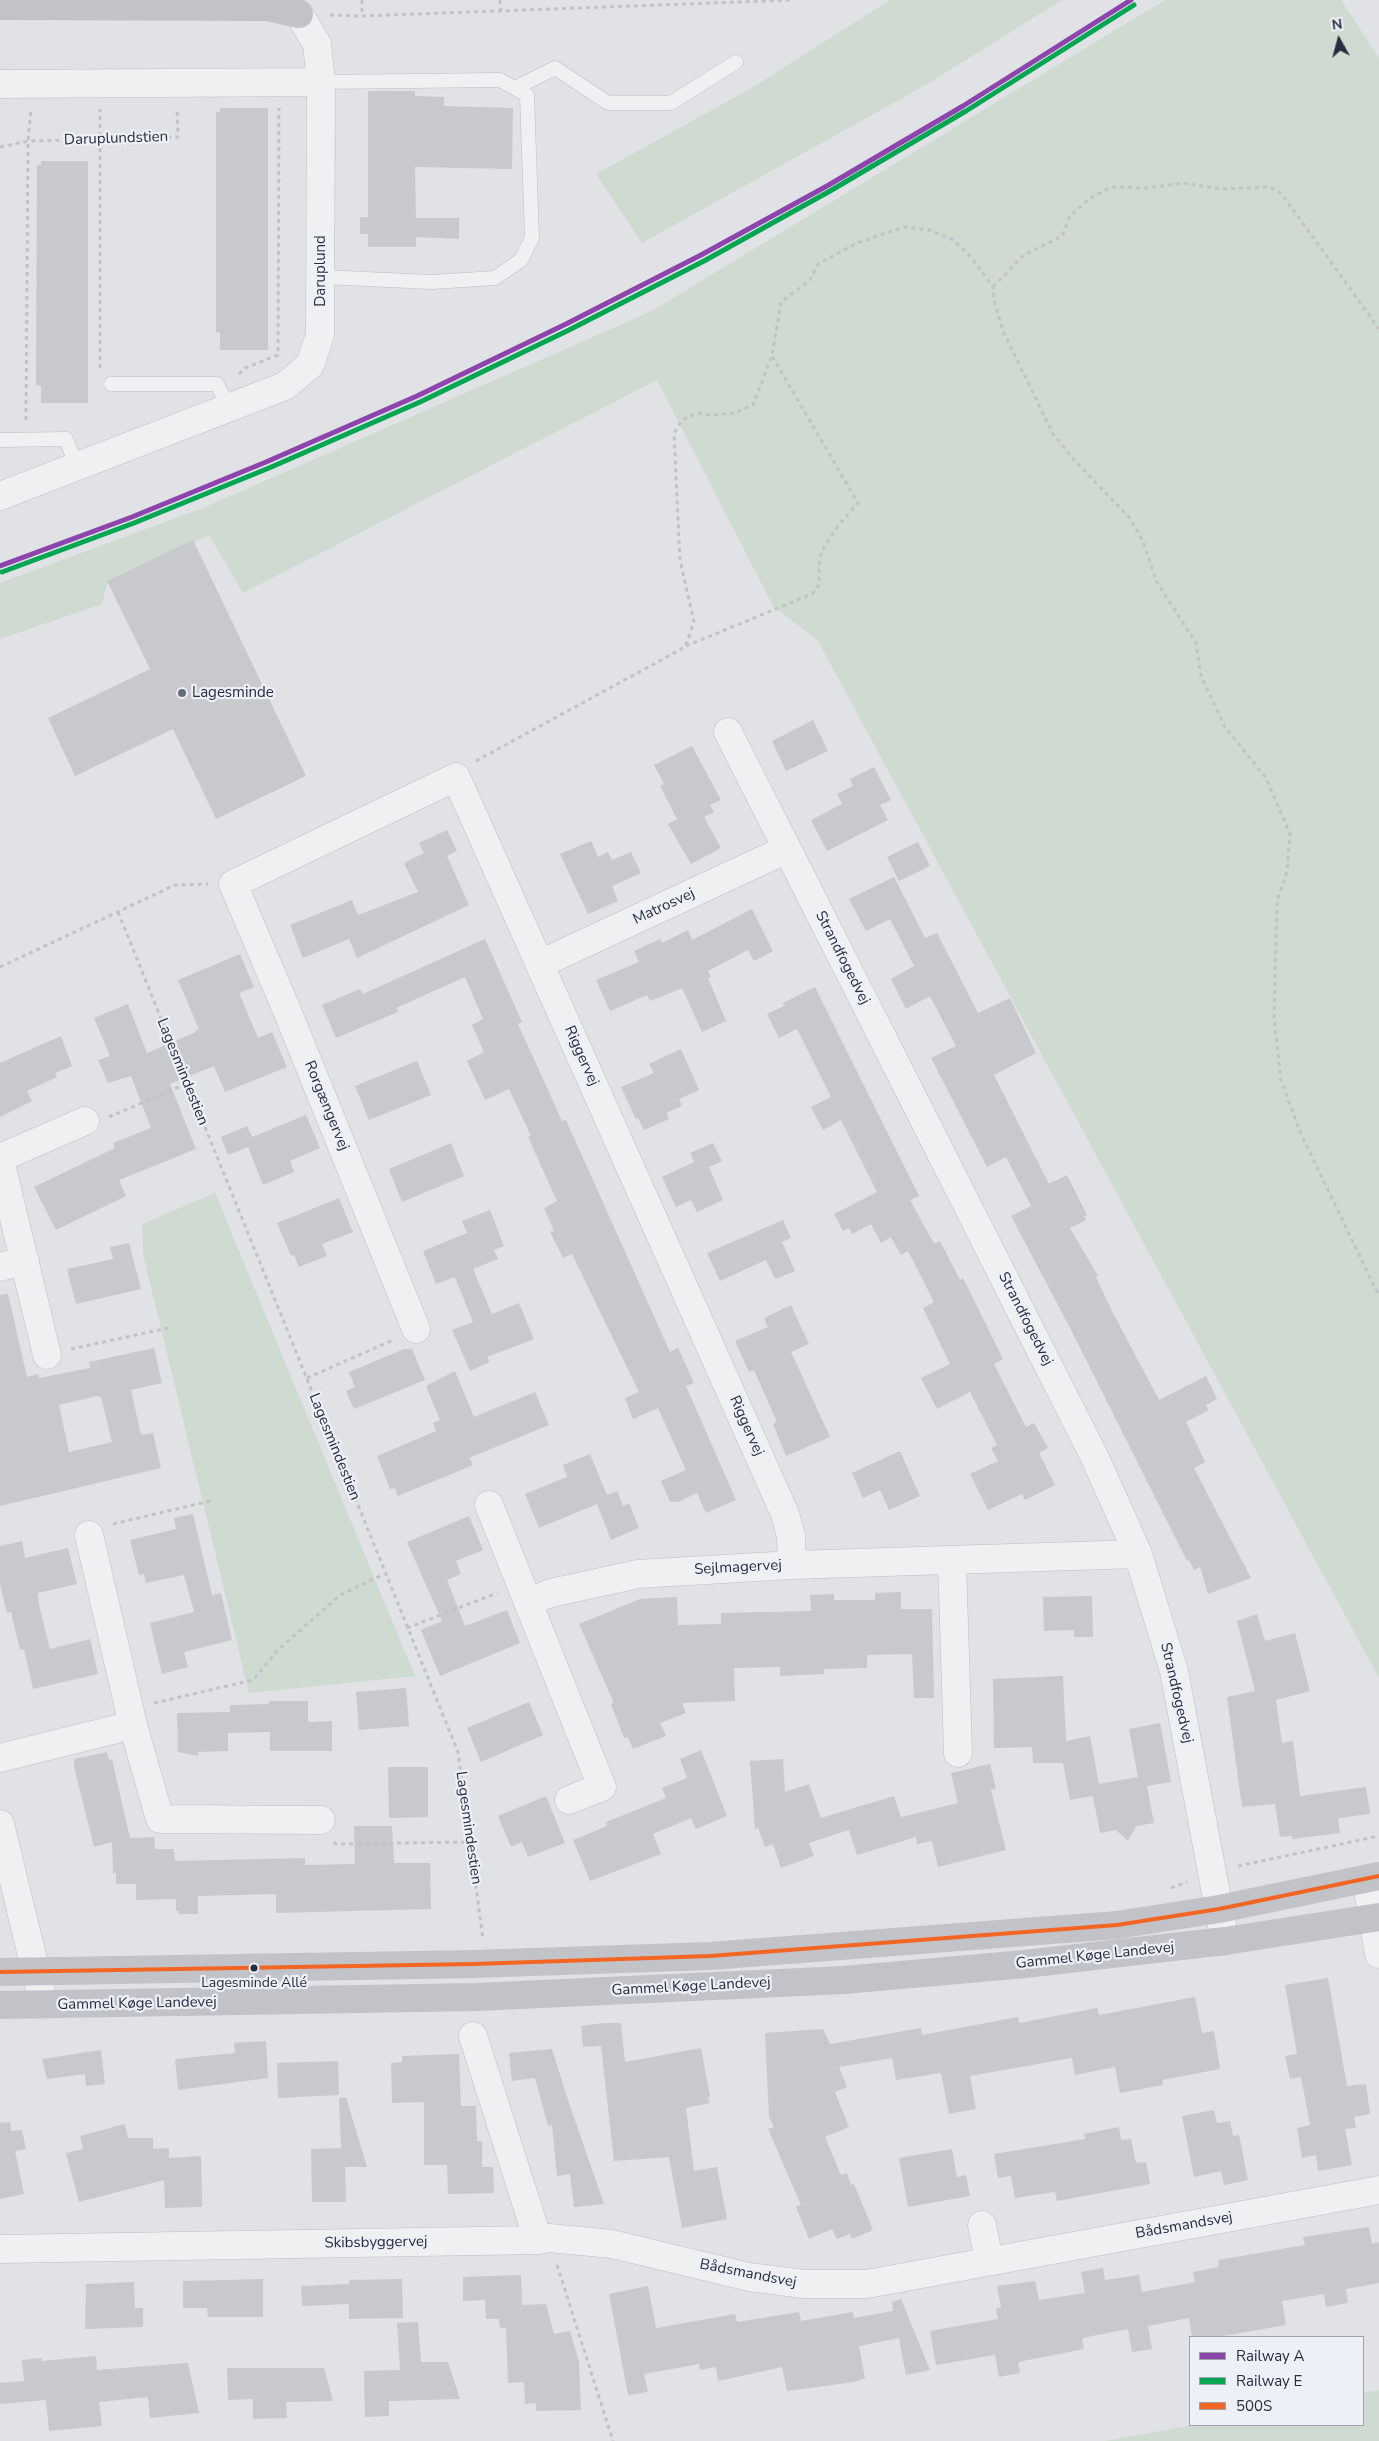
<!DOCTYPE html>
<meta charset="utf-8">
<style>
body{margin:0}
#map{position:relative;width:1379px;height:2441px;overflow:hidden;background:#e0e2e5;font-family:"Nunito Sans",sans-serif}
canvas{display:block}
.legend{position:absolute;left:1189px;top:2336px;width:175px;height:90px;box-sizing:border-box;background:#edf0f6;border:1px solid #9da2ad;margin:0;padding:6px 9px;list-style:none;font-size:15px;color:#262d40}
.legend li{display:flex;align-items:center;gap:10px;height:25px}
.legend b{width:25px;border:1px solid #9da2ad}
.north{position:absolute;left:1314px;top:15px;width:50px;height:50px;-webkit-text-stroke:4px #edf0f6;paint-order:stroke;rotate:353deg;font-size:14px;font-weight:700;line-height:20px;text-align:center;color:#262d40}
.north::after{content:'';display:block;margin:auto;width:18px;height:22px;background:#262d40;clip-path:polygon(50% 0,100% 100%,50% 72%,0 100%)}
</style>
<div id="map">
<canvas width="1379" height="2441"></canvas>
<ul class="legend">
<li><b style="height:6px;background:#8e44ad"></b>Railway A</li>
<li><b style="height:6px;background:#00a651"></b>Railway E</li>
<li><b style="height:6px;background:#f26522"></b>500S</li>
</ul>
<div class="north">N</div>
</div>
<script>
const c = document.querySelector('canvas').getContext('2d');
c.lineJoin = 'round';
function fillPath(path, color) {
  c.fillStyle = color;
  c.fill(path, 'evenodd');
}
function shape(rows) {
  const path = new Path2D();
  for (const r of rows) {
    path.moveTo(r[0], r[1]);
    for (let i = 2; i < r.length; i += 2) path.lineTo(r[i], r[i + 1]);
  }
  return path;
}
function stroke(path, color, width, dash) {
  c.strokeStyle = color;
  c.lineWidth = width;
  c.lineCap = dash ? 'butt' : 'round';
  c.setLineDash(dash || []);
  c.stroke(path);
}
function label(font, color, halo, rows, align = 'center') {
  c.font = font + ' "Nunito Sans",sans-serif';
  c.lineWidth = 4.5;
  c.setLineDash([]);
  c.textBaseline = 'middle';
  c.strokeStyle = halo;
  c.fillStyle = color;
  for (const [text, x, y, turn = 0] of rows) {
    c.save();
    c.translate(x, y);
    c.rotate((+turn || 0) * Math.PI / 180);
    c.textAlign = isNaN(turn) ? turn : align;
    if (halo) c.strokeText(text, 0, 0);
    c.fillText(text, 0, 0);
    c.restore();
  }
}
fillPath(shape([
 [890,0,1062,0,924,86,642,243,596,174,750,89],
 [1165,0,1341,0,1379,58,1379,1678,818,641,773,606,657,380,243,593,209,535,108,581,102,604,0,639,0,583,203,508,650,312],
 [215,1193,415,1676,249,1693,143,1254,142,1224],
 [1379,2390,1379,2441,1105,2441,1193,2425,1363,2425,1363,2393]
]), '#cfdad0');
fillPath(shape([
 [368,91,415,91,415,96,444,97,444,106,513,108,512,169,415,167,416,218,459,218,459,239,416,237,416,247,368,247,368,234,360,234,360,217,368,217],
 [220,108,268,108,268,350,220,350,220,333,216,332,216,112,220,112],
 [41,161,88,161,88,403,41,403,41,386,36,385,37,165,41,165],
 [193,540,306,776,216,819,173,729,75,776,48,718,150,669,107,581],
 [813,720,828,751,786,771,772,741],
 [692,746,721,800,710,805,714,812,704,817,721,848,691,864,668,824,677,819,660,786,664,784,654,765],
 [874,767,891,800,880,805,888,820,827,851,811,820,842,804,837,794,853,786,850,779],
 [447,830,457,851,447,856,469,905,357,958,349,939,303,958,290,925,352,900,358,915,418,892,404,863,424,853,419,843],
 [591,841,598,857,608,852,612,860,631,852,641,873,612,886,618,901,588,914,560,854],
 [918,842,930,866,899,881,887,857],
 [894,877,925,938,937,933,978,1013,1010,998,1036,1053,994,1075,1049,1184,1067,1175,1087,1215,1084,1216,1086,1220,1070,1228,1098,1276,1096,1277,1112,1311,1159,1400,1206,1376,1217,1399,1206,1405,1209,1410,1186,1422,1205,1462,1194,1468,1251,1578,1208,1594,1200,1567,1194,1570,1189,1560,1187,1561,1068,1324,1011,1216,1031,1206,1006,1157,987,1167,931,1058,956,1046,930,996,906,1009,891,979,914,966,890,919,866,931,849,899],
 [752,909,773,951,754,961,748,950,708,971,711,977,708,978,726,1021,702,1032,682,988,650,1001,647,995,610,1011,596,980,639,962,634,951,660,939,662,943,688,930,692,940],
 [485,939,522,1022,518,1024,543,1079,562,1121,566,1120,670,1352,678,1348,694,1383,686,1386,736,1500,706,1513,697,1493,678,1502,670,1502,661,1481,686,1470,658,1408,633,1419,625,1398,639,1392,572,1254,563,1258,550,1232,554,1231,544,1208,557,1201,528,1137,531,1136,509,1089,485,1100,467,1061,484,1052,472,1025,483,1019,465,977,396,1008,398,1012,336,1038,322,1005,360,989,363,994],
 [240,954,254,987,239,993,258,1038,272,1032,287,1067,225,1092,214,1066,170,1084,196,1149,119,1180,126,1196,56,1230,34,1187,115,1148,113,1143,151,1128,131,1076,108,1083,98,1060,110,1056,94,1018,128,1004,147,1053,196,1032,195,1030,199,1029,178,980],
 [815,987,919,1196,910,1200,934,1244,940,1241,960,1280,963,1278,1003,1359,994,1364,1026,1427,1034,1423,1048,1448,1039,1453,1055,1485,1025,1500,1022,1494,988,1510,970,1474,998,1461,991,1448,997,1445,970,1392,937,1409,921,1378,950,1364,923,1308,934,1302,908,1251,901,1255,891,1237,881,1243,871,1224,852,1234,849,1228,843,1231,834,1214,877,1192,841,1120,823,1130,811,1107,831,1097,797,1029,779,1038,767,1014,784,1006,783,1003],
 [61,1036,72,1066,55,1073,57,1077,27,1091,32,1101,0,1117,0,1063],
 [681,1049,699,1090,679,1099,682,1106,666,1113,669,1119,644,1130,638,1118,636,1119,621,1087,654,1073,649,1064],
 [417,1061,431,1095,369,1120,355,1086],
 [306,1115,320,1148,290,1161,294,1172,263,1185,248,1147,228,1155,221,1137,247,1126,252,1137],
 [451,1143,464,1176,402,1202,389,1169],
 [713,1143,722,1161,709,1167,723,1200,697,1212,691,1200,676,1207,662,1177,694,1162,690,1153],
 [339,1198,353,1232,322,1244,327,1256,299,1267,294,1255,291,1256,277,1223],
 [490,1210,504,1246,494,1250,498,1259,473,1269,492,1314,519,1303,534,1339,487,1357,490,1362,470,1371,452,1330,473,1322,455,1277,436,1284,423,1251,467,1233,462,1221],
 [783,1220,791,1238,782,1242,795,1271,775,1279,766,1260,720,1281,707,1253],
 [129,1243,141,1289,76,1304,67,1269,113,1259,110,1247],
 [8,1294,27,1377,38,1374,39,1378,90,1368,89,1362,154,1348,162,1383,131,1390,141,1435,153,1433,161,1468,0,1506,0,1295],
 [97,1396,101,1397,112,1442,69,1452,59,1405],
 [791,1305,809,1344,791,1352,830,1437,786,1456,773,1424,777,1422,754,1370,749,1372,735,1341,768,1327,764,1318],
 [404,1349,412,1349,425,1380,354,1409,346,1391,355,1387,349,1372],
 [455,1371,474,1417,535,1392,549,1425,469,1458,473,1465,398,1496,395,1488,390,1489,377,1456,436,1431,433,1423,440,1420,426,1386],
 [900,1451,920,1496,889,1510,880,1490,863,1498,852,1473],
 [590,1454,607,1495,617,1491,623,1506,629,1503,639,1528,611,1540,597,1504,539,1528,525,1494,567,1477,563,1465],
 [193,1514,212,1595,221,1593,232,1640,184,1652,188,1667,162,1674,150,1623,194,1612,184,1575,146,1583,144,1574,139,1575,130,1540,176,1529,174,1518],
 [469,1516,483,1550,456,1561,461,1574,447,1580,465,1626,507,1610,520,1643,440,1676,421,1630,442,1621,407,1542],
 [22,1541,25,1558,68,1548,77,1584,38,1593,39,1605,50,1649,90,1639,98,1674,33,1689,24,1649,20,1650,11,1612,7,1613,0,1584,0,1546],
 [901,1592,901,1609,932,1609,934,1698,914,1698,912,1654,867,1655,867,1668,824,1669,824,1674,780,1676,780,1667,734,1668,735,1701,682,1703,686,1713,660,1723,666,1736,633,1749,628,1737,624,1738,611,1704,614,1703,579,1624,640,1599,677,1597,678,1625,721,1624,721,1613,811,1611,810,1595,834,1594,834,1600,875,1600,875,1593],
 [1092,1596,1093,1637,1074,1637,1074,1630,1044,1631,1043,1597],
 [1257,1614,1265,1641,1295,1633,1310,1691,1276,1700,1282,1743,1293,1741,1300,1796,1366,1787,1370,1814,1338,1818,1340,1833,1292,1839,1292,1836,1280,1837,1275,1804,1242,1807,1227,1697,1255,1691,1237,1621],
 [1063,1676,1066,1741,1090,1736,1099,1784,1138,1777,1129,1729,1160,1723,1171,1782,1147,1786,1154,1823,1136,1826,1128,1841,1116,1830,1100,1833,1093,1796,1070,1800,1063,1763,1033,1763,1032,1747,994,1748,993,1679],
 [406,1688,409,1726,359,1730,356,1692],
 [269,1701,308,1701,308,1722,332,1721,332,1751,270,1751,270,1732,228,1733,228,1751,198,1752,198,1756,178,1752,177,1713,230,1712,230,1705,269,1704],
 [529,1702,543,1735,481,1762,467,1728],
 [701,1750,727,1816,696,1829,691,1818,653,1834,661,1854,590,1881,573,1840,607,1826,606,1822,666,1798,662,1788,687,1778,680,1759],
 [107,1752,109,1760,112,1759,130,1838,154,1837,155,1849,174,1849,175,1861,305,1858,305,1865,355,1864,354,1826,392,1826,394,1863,430,1863,431,1909,276,1913,276,1894,198,1896,198,1914,179,1914,178,1911,176,1911,176,1899,136,1900,136,1884,116,1884,116,1873,113,1873,112,1842,94,1847,74,1767,74,1759],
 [783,1759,785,1792,809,1784,821,1818,894,1796,901,1817,958,1803,951,1773,990,1764,996,1789,991,1790,1006,1850,938,1867,932,1841,917,1844,916,1837,857,1855,849,1830,809,1843,814,1856,781,1868,773,1844,765,1847,758,1828,755,1829,750,1761],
 [388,1767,428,1767,428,1817,389,1818],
 [546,1796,565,1843,528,1857,522,1842,511,1847,498,1816],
 [1328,1978,1347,2086,1366,2084,1370,2114,1354,2117,1356,2128,1345,2129,1352,2165,1318,2171,1316,2155,1302,2158,1297,2128,1310,2125,1301,2077,1290,2079,1285,2056,1297,2054,1285,1985],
 [1195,1997,1202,2033,1214,2031,1220,2069,1162,2080,1163,2085,1120,2093,1115,2067,1075,2075,1072,2058,970,2076,976,2109,949,2114,941,2073,896,2080,892,2058,839,2067,847,2087,835,2092,849,2127,825,2137,841,2175,847,2173,851,2185,854,2184,873,2230,852,2239,850,2234,837,2239,832,2229,809,2239,796,2207,801,2205,768,2129,774,2127,769,2117,765,2033,823,2029,830,2044,921,2028,922,2035,1018,2017,1019,2023,1097,2008,1099,2015],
 [603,2023,621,2023,625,2062,701,2048,710,2096,708,2097,710,2103,686,2108,694,2171,717,2167,727,2219,682,2228,669,2157,614,2161,601,2046,583,2047,581,2026],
 [266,2041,268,2078,178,2090,175,2059,235,2053,234,2043],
 [552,2049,567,2097,604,2204,574,2207,570,2174,557,2176,552,2125,548,2126,535,2078,512,2081,509,2053],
 [101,2050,105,2084,86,2086,85,2074,47,2079,42,2059],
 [459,2054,461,2106,476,2106,477,2141,482,2141,482,2167,493,2167,494,2193,448,2194,447,2165,424,2165,424,2102,392,2103,391,2063,402,2062,402,2056],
 [338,2061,339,2095,278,2098,277,2063],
 [346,2097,367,2167,345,2167,346,2202,312,2202,311,2149,341,2148,339,2098],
 [1214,2110,1217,2123,1230,2121,1233,2136,1239,2135,1248,2180,1224,2185,1221,2171,1194,2177,1182,2116],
 [10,2122,11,2131,22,2130,26,2149,15,2151,24,2194,0,2199,0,2123],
 [125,2124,128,2138,153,2138,153,2149,169,2148,169,2158,201,2156,202,2207,165,2208,164,2180,79,2202,66,2153,83,2149,80,2136],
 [1119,2127,1121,2140,1131,2139,1136,2163,1146,2162,1150,2184,1057,2201,1055,2192,1015,2198,1011,2176,998,2178,994,2154,1085,2139,1084,2134],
 [952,2149,957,2177,966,2175,970,2196,908,2207,899,2158],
 [1369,2227,1372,2244,1379,2242,1379,2283,1346,2289,1348,2303,1326,2307,1324,2294,1282,2301,1286,2325,1217,2337,1192,2337,1189,2318,1148,2326,1152,2349,1132,2352,1128,2329,1082,2338,1084,2349,1018,2362,1020,2373,999,2377,995,2355,936,2365,930,2331,998,2319,996,2309,1001,2308,997,2286,1035,2281,1039,2300,1085,2293,1081,2272,1103,2268,1105,2280,1139,2275,1142,2292,1195,2282,1193,2272,1219,2267,1218,2260,1305,2245,1303,2237],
 [521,2275,522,2305,546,2304,554,2334,570,2331,579,2362,581,2410,536,2411,536,2403,525,2404,524,2382,508,2383,506,2328,500,2328,499,2319,486,2319,485,2300,463,2301,463,2277],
 [263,2279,263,2317,208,2317,207,2308,183,2308,183,2281],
 [402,2279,403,2318,349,2319,349,2304,302,2306,301,2286,349,2284,349,2280],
 [134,2282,135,2308,143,2308,143,2327,85,2329,86,2284],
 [648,2286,656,2328,735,2314,737,2322,799,2312,801,2321,853,2312,854,2318,893,2311,892,2302,901,2299,930,2370,906,2375,899,2338,859,2346,865,2378,854,2382,787,2391,782,2367,718,2381,716,2367,700,2370,699,2364,644,2374,648,2392,628,2395,609,2294],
 [418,2322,421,2362,448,2362,460,2399,389,2401,389,2416,365,2417,364,2371,400,2370,397,2323],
 [96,2356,97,2370,188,2363,199,2413,150,2418,148,2397,99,2402,102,2426,49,2431,46,2400,0,2404,0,2383,24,2381,22,2360,42,2358,42,2361],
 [227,2368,324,2368,333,2401,286,2402,287,2418,253,2419,253,2399,228,2400]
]), '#c7c9cd');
const lane = shape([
 [515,88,555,68,608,103,671,103,736,62],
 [321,277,432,282,495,278,521,260,532,238,527,95,500,80,321,82],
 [111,384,217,384,228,407],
 [0,440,66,439,77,467]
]);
const street = shape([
 [0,84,321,82],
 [0,496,285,386,310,365,320,335,321,82,317,44,299,14],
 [728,732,1095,1458,1138,1554,1174,1671,1225,1941],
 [540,964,787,849],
 [0,1158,85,1121],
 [0,1160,47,1355],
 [0,1267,25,1261],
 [416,1329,288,1013,233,884,456,777,785,1514,791,1536,792,1565],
 [489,1505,602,1787,569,1800],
 [89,1535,133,1725,160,1819,321,1820],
 [952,1560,958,1753],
 [528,1602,551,1593,638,1574,792,1565,1138,1554],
 [0,1758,133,1725],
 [0,1824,44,2005],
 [1366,1879,1379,1954],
 [982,2225,989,2261],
 [538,2240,549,2238,612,2244,749,2277,804,2284,867,2284,1379,2190],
 [0,2249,538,2240,473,2036]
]);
stroke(lane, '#bdbfc3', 15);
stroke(street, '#bdbfc3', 29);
stroke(shape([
 [362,0,362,16],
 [500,0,501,11],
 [330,15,362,16,793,0],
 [0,147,28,141,178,137,177,108],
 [993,287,1024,255,1062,236,1070,216,1089,199,1111,187,1146,188,1182,183,1220,189,1270,187,1282,194,1379,329],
 [100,368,100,109],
 [239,374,245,368,278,355,279,108],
 [26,420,28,141,31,109],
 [686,646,812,594,819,585,819,564,822,550,838,526,858,503,772,356],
 [476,761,685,647,694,622,680,560,674,433,682,420,697,413,712,415,734,413,753,405,772,356,781,302,810,280,818,264,857,243,904,227,930,230,953,240,971,257,993,287,994,301,1003,331,1053,434,1076,462,1129,517,1143,541,1156,581,1196,643,1201,676,1225,727,1266,778,1290,834,1287,871,1277,901,1274,1018,1281,1080,1301,1134,1379,1296],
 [118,912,458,1752,483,1939],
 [0,967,175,885,208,884],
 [109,1117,186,1084],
 [71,1349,168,1328],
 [307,1378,393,1340],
 [113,1524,210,1501],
 [407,1628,497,1593],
 [154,1703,253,1680,279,1649,340,1595,384,1574],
 [334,1842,336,1844,470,1842],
 [1238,1866,1379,1836],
 [1171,1888,1187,1882],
 [557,2265,613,2441]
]), '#c2c3c8', 3, [4, 4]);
stroke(lane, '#eff0f2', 14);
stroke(street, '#eff0f2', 28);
stroke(shape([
 [0,6,267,7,299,14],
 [0,1972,474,1964,710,1956,1117,1925,1219,1909,1379,1876],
 [0,2005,477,1997,844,1980,1025,1964,1225,1941,1379,1917]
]), '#c1c3c9', 28);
stroke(shape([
 [0,1972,474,1964,710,1956,1117,1925,1219,1909,1379,1876]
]), '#f26522', 4);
stroke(shape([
 [0,566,132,517,266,462,417,396,566,324,701,255,827,186,963,106,1131,0]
]), '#8e44ad', 5);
stroke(shape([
 [2,572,134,523,269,468,420,402,569,330,704,261,830,191,966,111,1134,5]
]), '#00a651', 5);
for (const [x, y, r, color] of [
 [182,693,5,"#676c7a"],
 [254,1968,4.5,"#262d40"]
]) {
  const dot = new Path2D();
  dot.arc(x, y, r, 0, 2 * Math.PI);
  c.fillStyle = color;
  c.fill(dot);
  stroke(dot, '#edf0f6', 2);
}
label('14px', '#262d40', '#edf0f6', [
 ["Lagesminde Allé",254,1984]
]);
label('15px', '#262d40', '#edf0f6', [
 ["Daruplundstien",116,139,-2],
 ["Daruplund",321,271,-90],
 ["Matrosvej",664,907,-25],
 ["Strandfogedvej",842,958,63],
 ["Riggervej",581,1056,66],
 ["Lagesmindestien",182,1072,68],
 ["Rorgængervej",326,1106,68],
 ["Strandfogedvej",1025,1319,63],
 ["Riggervej",746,1426,66],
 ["Lagesmindestien",334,1447,68],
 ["Sejlmagervej",738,1568,-3],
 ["Strandfogedvej",1176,1693,77],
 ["Lagesmindestien",468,1828,82],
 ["Gammel Køge Landevej",1095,1956,-6],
 ["Gammel Køge Landevej",691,1987,-3],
 ["Gammel Køge Landevej",137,2004,-1],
 ["Bådsmandsvej",1184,2226,-10],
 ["Skibsbyggervej",376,2243,-1],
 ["Bådsmandsvej",748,2274,11]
]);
label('15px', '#262d40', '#edf0f6', [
 ["Lagesminde",192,693]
], 'left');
</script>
